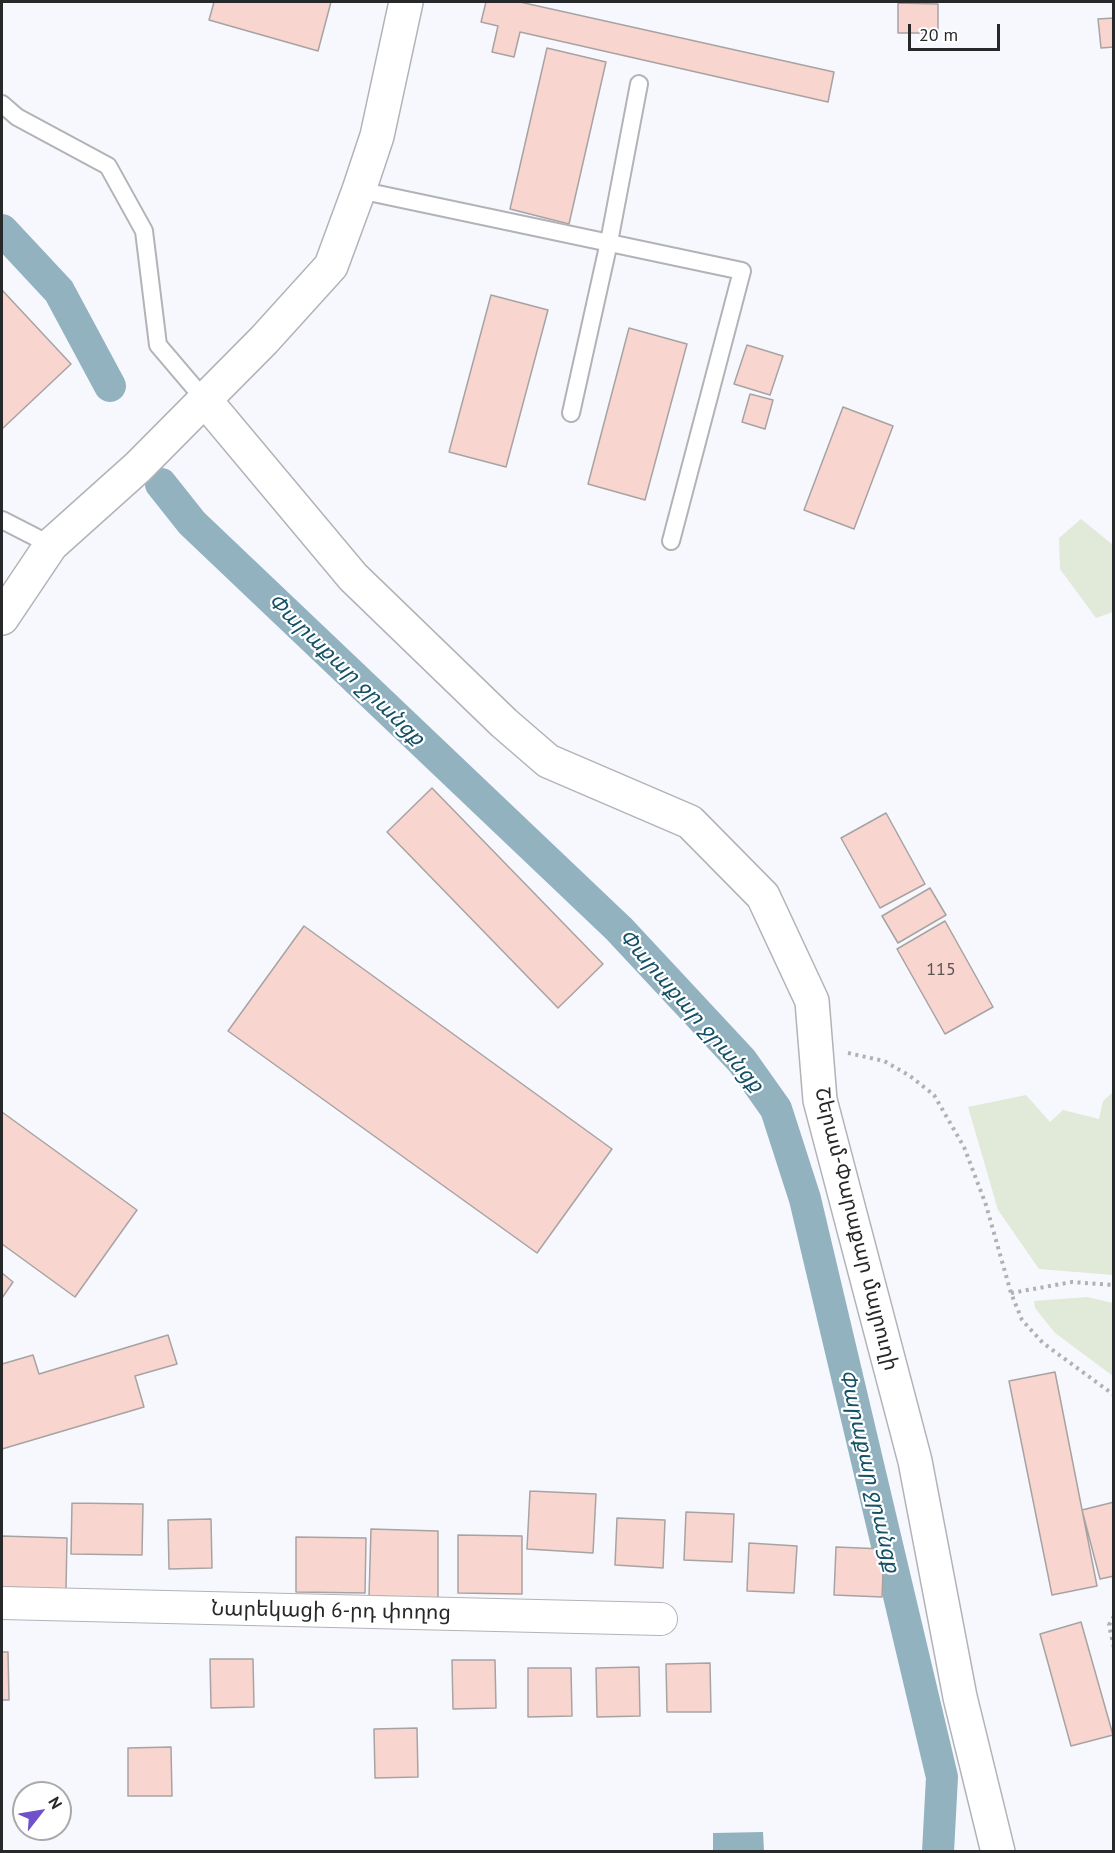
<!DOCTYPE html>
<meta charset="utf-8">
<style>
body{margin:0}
#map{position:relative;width:1115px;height:1853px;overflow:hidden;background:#f7f8fd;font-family:"PT Sans",sans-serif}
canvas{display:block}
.frame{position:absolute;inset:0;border:3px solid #272829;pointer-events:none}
.north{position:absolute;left:12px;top:1781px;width:60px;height:60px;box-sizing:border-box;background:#fff;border:2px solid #a9a9a9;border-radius:50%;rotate:59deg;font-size:16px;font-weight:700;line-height:24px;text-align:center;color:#272829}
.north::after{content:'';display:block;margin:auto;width:21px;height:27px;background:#6e51cb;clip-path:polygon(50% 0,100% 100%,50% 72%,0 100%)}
.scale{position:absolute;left:908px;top:24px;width:92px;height:27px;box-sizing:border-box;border:3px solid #272829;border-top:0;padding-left:8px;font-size:18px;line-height:21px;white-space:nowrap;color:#272829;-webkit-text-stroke:4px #fff;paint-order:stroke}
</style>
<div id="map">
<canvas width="1115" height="1853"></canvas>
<div class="frame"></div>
<div class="north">N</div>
<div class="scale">20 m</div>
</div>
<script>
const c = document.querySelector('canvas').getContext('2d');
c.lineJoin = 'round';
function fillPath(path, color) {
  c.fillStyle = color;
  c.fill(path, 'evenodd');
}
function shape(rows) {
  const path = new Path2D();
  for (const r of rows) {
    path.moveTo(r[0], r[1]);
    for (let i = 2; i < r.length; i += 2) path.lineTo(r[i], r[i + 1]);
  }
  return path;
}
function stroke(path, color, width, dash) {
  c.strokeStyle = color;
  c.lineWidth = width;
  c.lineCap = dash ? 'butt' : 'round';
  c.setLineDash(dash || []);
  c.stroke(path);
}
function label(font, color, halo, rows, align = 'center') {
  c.font = font + ' "PT Sans","Noto Sans Armenian",sans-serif';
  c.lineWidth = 4.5;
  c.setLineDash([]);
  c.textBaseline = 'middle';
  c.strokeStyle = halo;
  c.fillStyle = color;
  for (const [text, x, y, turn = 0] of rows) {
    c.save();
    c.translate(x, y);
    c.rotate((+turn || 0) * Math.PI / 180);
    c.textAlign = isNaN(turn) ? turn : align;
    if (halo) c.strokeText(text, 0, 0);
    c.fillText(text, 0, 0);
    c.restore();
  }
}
fillPath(shape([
 [1081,519,1113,545,1113,612,1096,618,1060,569,1059,538],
 [1113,1092,1113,1275,1039,1269,998,1210,968,1107,1026,1095,1050,1122,1063,1110,1099,1119,1103,1101],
 [1087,1297,1113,1303,1113,1376,1055,1333,1035,1308,1034,1301]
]), '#e1e9d8');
fillPath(shape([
 [763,1832,764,1851,713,1851,713,1833]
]), '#92b2c0');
stroke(shape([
 [2,230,59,291,110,386],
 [161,484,192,523,619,929,742,1061,776,1109,805,1199,942,1777,938,1852]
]), '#92b2c0', 32);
const building = shape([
 [214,2,331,2,318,51,209,20,214,2],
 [486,2,520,2,834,72,828,102,520,32,514,57,492,52,498,26,481,22,486,2],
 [898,3,938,4,938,33,898,33,898,3],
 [1114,18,1114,47,1101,48,1098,19,1114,18],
 [547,48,606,62,569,224,510,209,547,48],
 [2,290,71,364,2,429,2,290],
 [491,295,548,310,506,467,449,452,491,295],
 [629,328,687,344,645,500,588,484,629,328],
 [747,345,783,356,770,395,734,384,747,345],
 [750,394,773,400,765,429,742,422,750,394],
 [843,407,893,426,854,529,804,510,843,407],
 [432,788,603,964,558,1008,387,832,432,788],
 [886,813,925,884,880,908,841,838,886,813],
 [930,888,946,915,898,943,882,916,930,888],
 [945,921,993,1007,945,1034,897,949,945,921],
 [304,926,612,1149,537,1253,228,1031,304,926],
 [2,1112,137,1210,75,1297,2,1244,2,1112],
 [2,1273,13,1282,2,1298,2,1273],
 [168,1335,177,1364,135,1376,144,1407,2,1449,2,1364,33,1355,39,1374,168,1335],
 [1055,1372,1097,1586,1052,1595,1009,1381,1055,1372],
 [530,1491,596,1494,593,1553,527,1549,530,1491],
 [1114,1502,1114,1576,1100,1579,1082,1510,1114,1502],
 [72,1503,143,1504,142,1555,71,1554,72,1503],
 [686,1512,734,1514,732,1562,684,1560,686,1512],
 [617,1518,665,1520,663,1568,615,1565,617,1518],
 [211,1519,212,1568,169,1569,168,1520,211,1519],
 [371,1529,438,1531,438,1598,369,1596,371,1529],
 [458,1535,522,1536,522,1594,458,1593,458,1535],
 [2,1536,67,1538,66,1589,2,1587,2,1536],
 [296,1537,366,1538,365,1593,296,1592,296,1537],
 [749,1543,797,1546,794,1593,747,1591,749,1543],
 [836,1547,884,1549,882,1597,834,1595,836,1547],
 [1081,1622,1113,1735,1071,1746,1040,1634,1081,1622],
 [2,1652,8,1652,9,1700,2,1700,2,1652],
 [210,1659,253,1659,254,1707,211,1708,210,1659],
 [452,1660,495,1660,496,1708,453,1709,452,1660],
 [710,1663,711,1712,667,1712,666,1664,710,1663],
 [639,1667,640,1716,597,1717,596,1668,639,1667],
 [528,1668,571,1668,572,1716,528,1717,528,1668],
 [417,1728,418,1777,375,1778,374,1729,417,1728],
 [171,1747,172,1796,128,1796,128,1748,171,1747]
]);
fillPath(building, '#f8d5cf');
stroke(building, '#a8a3a3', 1.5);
const service = shape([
 [2,104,17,117,108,166,144,231,158,345,204,399],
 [359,190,742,271,671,541],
 [571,413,609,242,639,84],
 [2,520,51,545]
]);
const minor = shape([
 [2,1603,661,1619]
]);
const tertiary = shape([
 [204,399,353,577,504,723,548,761,690,822,763,896,812,1001,820,1100,915,1461,960,1697,998,1852]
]);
const secondary = shape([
 [2,618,51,545,138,467,264,340,331,266,359,190,377,136,406,2]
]);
stroke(service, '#b1b3b7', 20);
stroke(minor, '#b1b3b7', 34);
stroke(tertiary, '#b1b3b7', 36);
stroke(secondary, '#b1b3b7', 36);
stroke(shape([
 [848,1053,884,1061,910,1076,934,1095,964,1147,986,1205,1011,1293,1022,1320,1043,1343,1114,1395],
 [1011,1293,1072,1282,1114,1285],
 [1114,1616,1109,1625,1114,1648]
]), '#b0b1b5', 4, [3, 4.5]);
stroke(service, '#fff', 16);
stroke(minor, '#fff', 32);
stroke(tertiary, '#fff', 33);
stroke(secondary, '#fff', 33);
label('18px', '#5b5352', null, [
 ["115",941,970]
]);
label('21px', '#272829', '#fff', [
 ["Շերամ-Փարաքար մայրուղի",856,1229,76],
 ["Նարեկացի 6-րդ փողոց",331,1611,1]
]);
label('italic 22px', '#145167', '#fff', [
 ["Փարաքար ջրանցք",346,670,44],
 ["Փարաքար ջրանցք",691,1011,49],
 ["Փարաքար ջրանցք",869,1471,77]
]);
</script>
